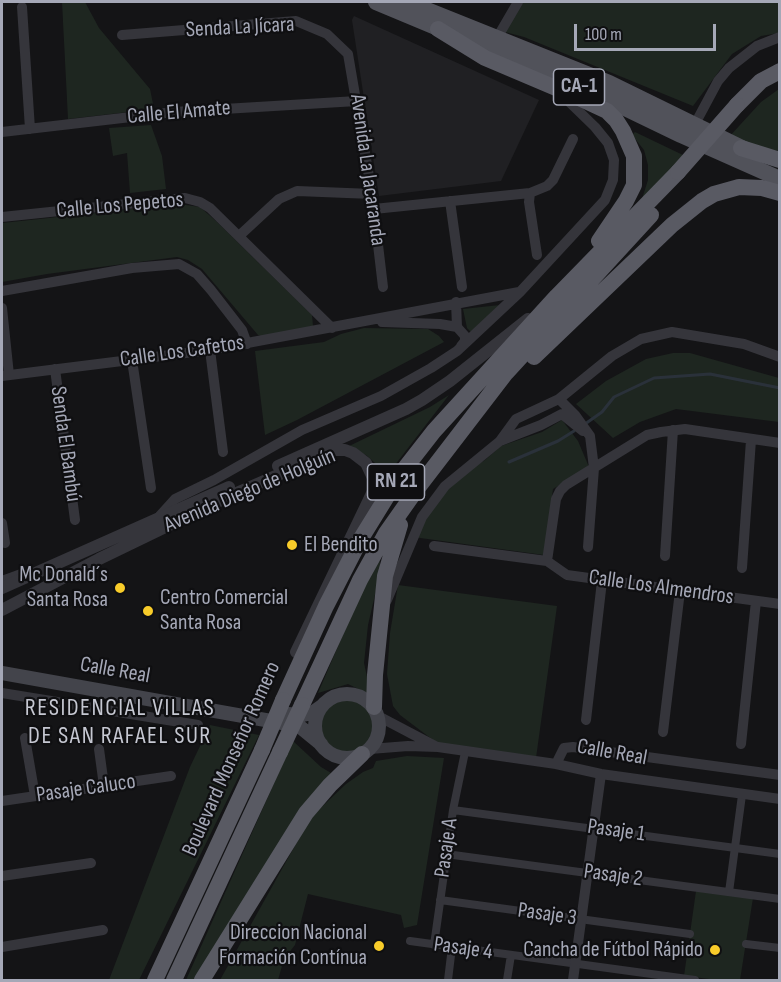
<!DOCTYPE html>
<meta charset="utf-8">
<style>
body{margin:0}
#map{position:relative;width:781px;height:982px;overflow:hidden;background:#141416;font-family:"Sofia Sans Condensed",sans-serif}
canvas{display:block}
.frame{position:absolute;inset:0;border:3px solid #a5a8b7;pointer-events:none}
.scale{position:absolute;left:574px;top:24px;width:142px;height:27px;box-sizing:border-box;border:3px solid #a5a8b7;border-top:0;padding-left:8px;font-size:18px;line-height:21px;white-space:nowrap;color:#a5a8b7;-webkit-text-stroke:4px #0f0f11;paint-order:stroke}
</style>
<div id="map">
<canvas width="781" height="982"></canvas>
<div class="frame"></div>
<div class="scale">100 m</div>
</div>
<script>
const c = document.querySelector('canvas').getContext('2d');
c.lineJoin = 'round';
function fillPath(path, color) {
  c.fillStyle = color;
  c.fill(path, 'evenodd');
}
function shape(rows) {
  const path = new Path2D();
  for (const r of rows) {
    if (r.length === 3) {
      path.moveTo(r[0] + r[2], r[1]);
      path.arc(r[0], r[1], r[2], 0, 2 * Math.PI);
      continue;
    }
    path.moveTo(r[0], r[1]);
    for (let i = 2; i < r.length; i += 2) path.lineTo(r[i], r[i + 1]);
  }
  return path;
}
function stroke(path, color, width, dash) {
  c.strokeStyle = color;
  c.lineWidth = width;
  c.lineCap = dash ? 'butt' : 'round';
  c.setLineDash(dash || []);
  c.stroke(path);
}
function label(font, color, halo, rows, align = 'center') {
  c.font = font + ' "Sofia Sans Condensed",sans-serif';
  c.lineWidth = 4.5;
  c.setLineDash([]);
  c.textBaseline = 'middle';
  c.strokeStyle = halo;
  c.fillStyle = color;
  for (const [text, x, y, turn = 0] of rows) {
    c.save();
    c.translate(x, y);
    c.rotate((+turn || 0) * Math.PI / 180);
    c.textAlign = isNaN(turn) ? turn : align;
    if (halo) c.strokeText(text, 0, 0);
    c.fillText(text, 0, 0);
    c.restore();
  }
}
fillPath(shape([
 [354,16,539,100,501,181,379,196,352,20]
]), '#202023');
fillPath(shape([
 [62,2,85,2,99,28,150,89,154,109,68,119],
 [519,2,779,2,779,33,761,36,732,54,693,106,524,37,505,32],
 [779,89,779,151,748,145,729,137,761,102],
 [151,125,162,156,166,189,130,193,127,153,113,156,109,128],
 [635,132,683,155,640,205,648,180,648,165,644,150,632,135],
 [179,204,200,207,216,221,312,315,313,326,265,338,258,335,202,269,188,260,177,257,47,274,2,282,2,223],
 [500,305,471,332,467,328,463,309],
 [364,328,428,329,439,336,444,342,297,420,265,435,255,351,324,342,341,334],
 [673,353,690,353,779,378,779,422,676,409,640,422,613,438,576,404,606,381,646,359],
 [449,395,381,483,375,463,366,455,345,448,430,407],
 [562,420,578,441,589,467,553,489,544,555,413,537,447,489,467,471,485,460,501,446,542,432],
 [379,558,381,569,368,625,364,663,371,695,348,684,318,693,357,602],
 [398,585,557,606,536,758,441,746,400,715,393,706,387,674,390,633],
 [346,726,28],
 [210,725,259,735,139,980,109,980,190,767],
 [293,741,321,767,331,773,195,980,186,980],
 [407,756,444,758,417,925,404,928,401,915,308,894,295,945,284,959,278,980,220,980,311,817,346,784,363,772,373,768,376,761],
 [696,891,753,898,740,980,718,980,684,976]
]), '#1e2620');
stroke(shape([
 [585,424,602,412,614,397,654,378,710,374,780,388],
 [509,462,558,441,574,431]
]), '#2a313a', 3);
stroke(shape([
 [453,810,780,854],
 [446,854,780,899],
 [729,892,742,795],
 [440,900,690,934],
 [410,941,695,980],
 [746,944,780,948],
 [434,945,453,810,465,752],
 [448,980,452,947],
 [507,980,511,955]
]), '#35353b', 8);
stroke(shape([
 [22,7,30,129],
 [122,35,296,21,327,34,348,54,372,194,383,287],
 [497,38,518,2],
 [695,124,718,81,729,68,757,46,780,37],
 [2,132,174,112,357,101],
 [530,193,529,202,537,255],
 [450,201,462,287],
 [374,209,530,193,547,186,553,180,573,139],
 [2,217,185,198,200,202,210,208,332,328],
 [239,236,279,199,297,191,372,194],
 [2,291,132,268,179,264,197,274,211,290,242,330,247,344],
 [456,302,457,327],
 [2,308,9,375],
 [382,322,440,324,457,327,465,336,465,341,461,346],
 [210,350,223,452],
 [132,360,151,488],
 [55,369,75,520],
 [2,376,210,350,519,292],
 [559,399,612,356,641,339,672,332,744,344,780,357],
 [500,441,541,425,562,414,583,431],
 [156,520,175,499,214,480,302,430,381,396,431,368,457,351,520,292,605,200,613,180,614,160,608,143,595,127,561,94],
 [2,523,5,543],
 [434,546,547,561,567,575,780,604],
 [665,556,673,430],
 [547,561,556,499,560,491,566,485,647,435,661,432,685,429,780,443],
 [742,568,751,440],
 [2,581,24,573],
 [387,600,422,517,445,486,500,441,516,419,559,399,575,415,590,436,594,468,588,547],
 [2,693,198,725],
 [378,716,435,746],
 [586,720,602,581],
 [663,732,680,591],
 [25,738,35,796],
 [741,744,756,601],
 [99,749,104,786],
 [370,749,408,746,438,747,556,764,601,774,780,799],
 [556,764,564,748,573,747,780,775],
 [2,801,171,776],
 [2,876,91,863],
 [2,947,103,930],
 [573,980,601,774]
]), '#35353b', 10);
stroke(shape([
 [278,466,406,409,422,400,450,381,528,319],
 [2,588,229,487],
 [2,610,99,559,223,499,335,450,345,450,353,453,366,463,373,478,374,489,296,652]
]), '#35353b', 12);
stroke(shape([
 [2,673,299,726,321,744],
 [347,726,32],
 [288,714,303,715,312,713,322,706]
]), '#43444b', 14);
stroke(shape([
 [376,2,594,93,681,135,780,179],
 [407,2,609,83,754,154]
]), '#51525a', 16);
stroke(shape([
 [438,29,485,58,577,97,607,111,616,120,623,131,634,156,634,185,626,201,599,241],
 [737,105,761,81,780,71],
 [741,148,780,160],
 [534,357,672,225,702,201,714,194,739,187,762,188,780,193],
 [283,700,326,606,360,540,402,472,434,431,557,296,678,172],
 [302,705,360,580,386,533,417,489,506,373,651,215],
 [374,707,375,675,385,576,400,525],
 [155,980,262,750],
 [174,980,280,752],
 [202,980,306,813,330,785,362,754]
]), '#595a63', 16);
stroke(shape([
 [678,172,737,105],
 [262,750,283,700],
 [280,752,302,705]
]), '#595a63', 16);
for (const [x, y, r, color] of [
 [292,545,6,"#f8cc2a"],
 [120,588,6,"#f8cc2a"],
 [148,611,6,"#f8cc2a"],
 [379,946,6,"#f8cc2a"],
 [715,950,6,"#f8cc2a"]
]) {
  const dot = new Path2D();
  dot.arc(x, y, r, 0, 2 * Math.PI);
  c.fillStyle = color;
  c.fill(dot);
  stroke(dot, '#0f0f11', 2);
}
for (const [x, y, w] of [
 [579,87,51],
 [396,482,57]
]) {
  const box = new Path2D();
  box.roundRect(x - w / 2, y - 18, w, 36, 4.5);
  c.fillStyle = '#0f0f11';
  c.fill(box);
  stroke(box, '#a5a8b7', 1.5);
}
label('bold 21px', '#a5a8b7', null, [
 ["CA-1",579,87],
 ["RN 21",396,482]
]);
label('22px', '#a5a8b7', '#0f0f11', [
 ["Senda La Jícara",240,28,-3],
 ["Calle El Amate",179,113,-5],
 ["Avenida La Jacaranda",367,170,82],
 ["Calle Los Pepetos",120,206,-5],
 ["Calle Los Cafetos",182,352,-8],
 ["Senda El Bambú",65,444,82],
 ["Avenida Diego de Holguín",250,491,-23],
 ["Calle Los Almendros",661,588,8],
 ["Calle Real",115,671,10],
 ["Calle Real",612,753,10],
 ["Boulevard Monseñor Romero",232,759,-66],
 ["Pasaje Caluco",86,789,-8],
 ["Pasaje 1",616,831,8],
 ["Pasaje A",447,848,-82],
 ["Pasaje 2",613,876,8],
 ["Pasaje 3",547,915,8],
 ["Pasaje 4",463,949,8]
]);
label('22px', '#a5a8b7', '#0f0f11', [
 ["El Bendito",304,545,"left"],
 ["Mc Donald´s",108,575],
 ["Santa Rosa",108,600],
 ["Centro Comercial",160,598,"left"],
 ["Santa Rosa",160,623,"left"],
 ["Direccion Nacional",367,933],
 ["Formación Contínua",367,958],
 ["Cancha de Fútbol Rápido",703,950]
], 'right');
c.letterSpacing = '1.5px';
label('24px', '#c6c8d2', '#0f0f11', [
 ["RESIDENCIAL VILLAS",120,709],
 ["DE SAN RAFAEL SUR",120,737]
]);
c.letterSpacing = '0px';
</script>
